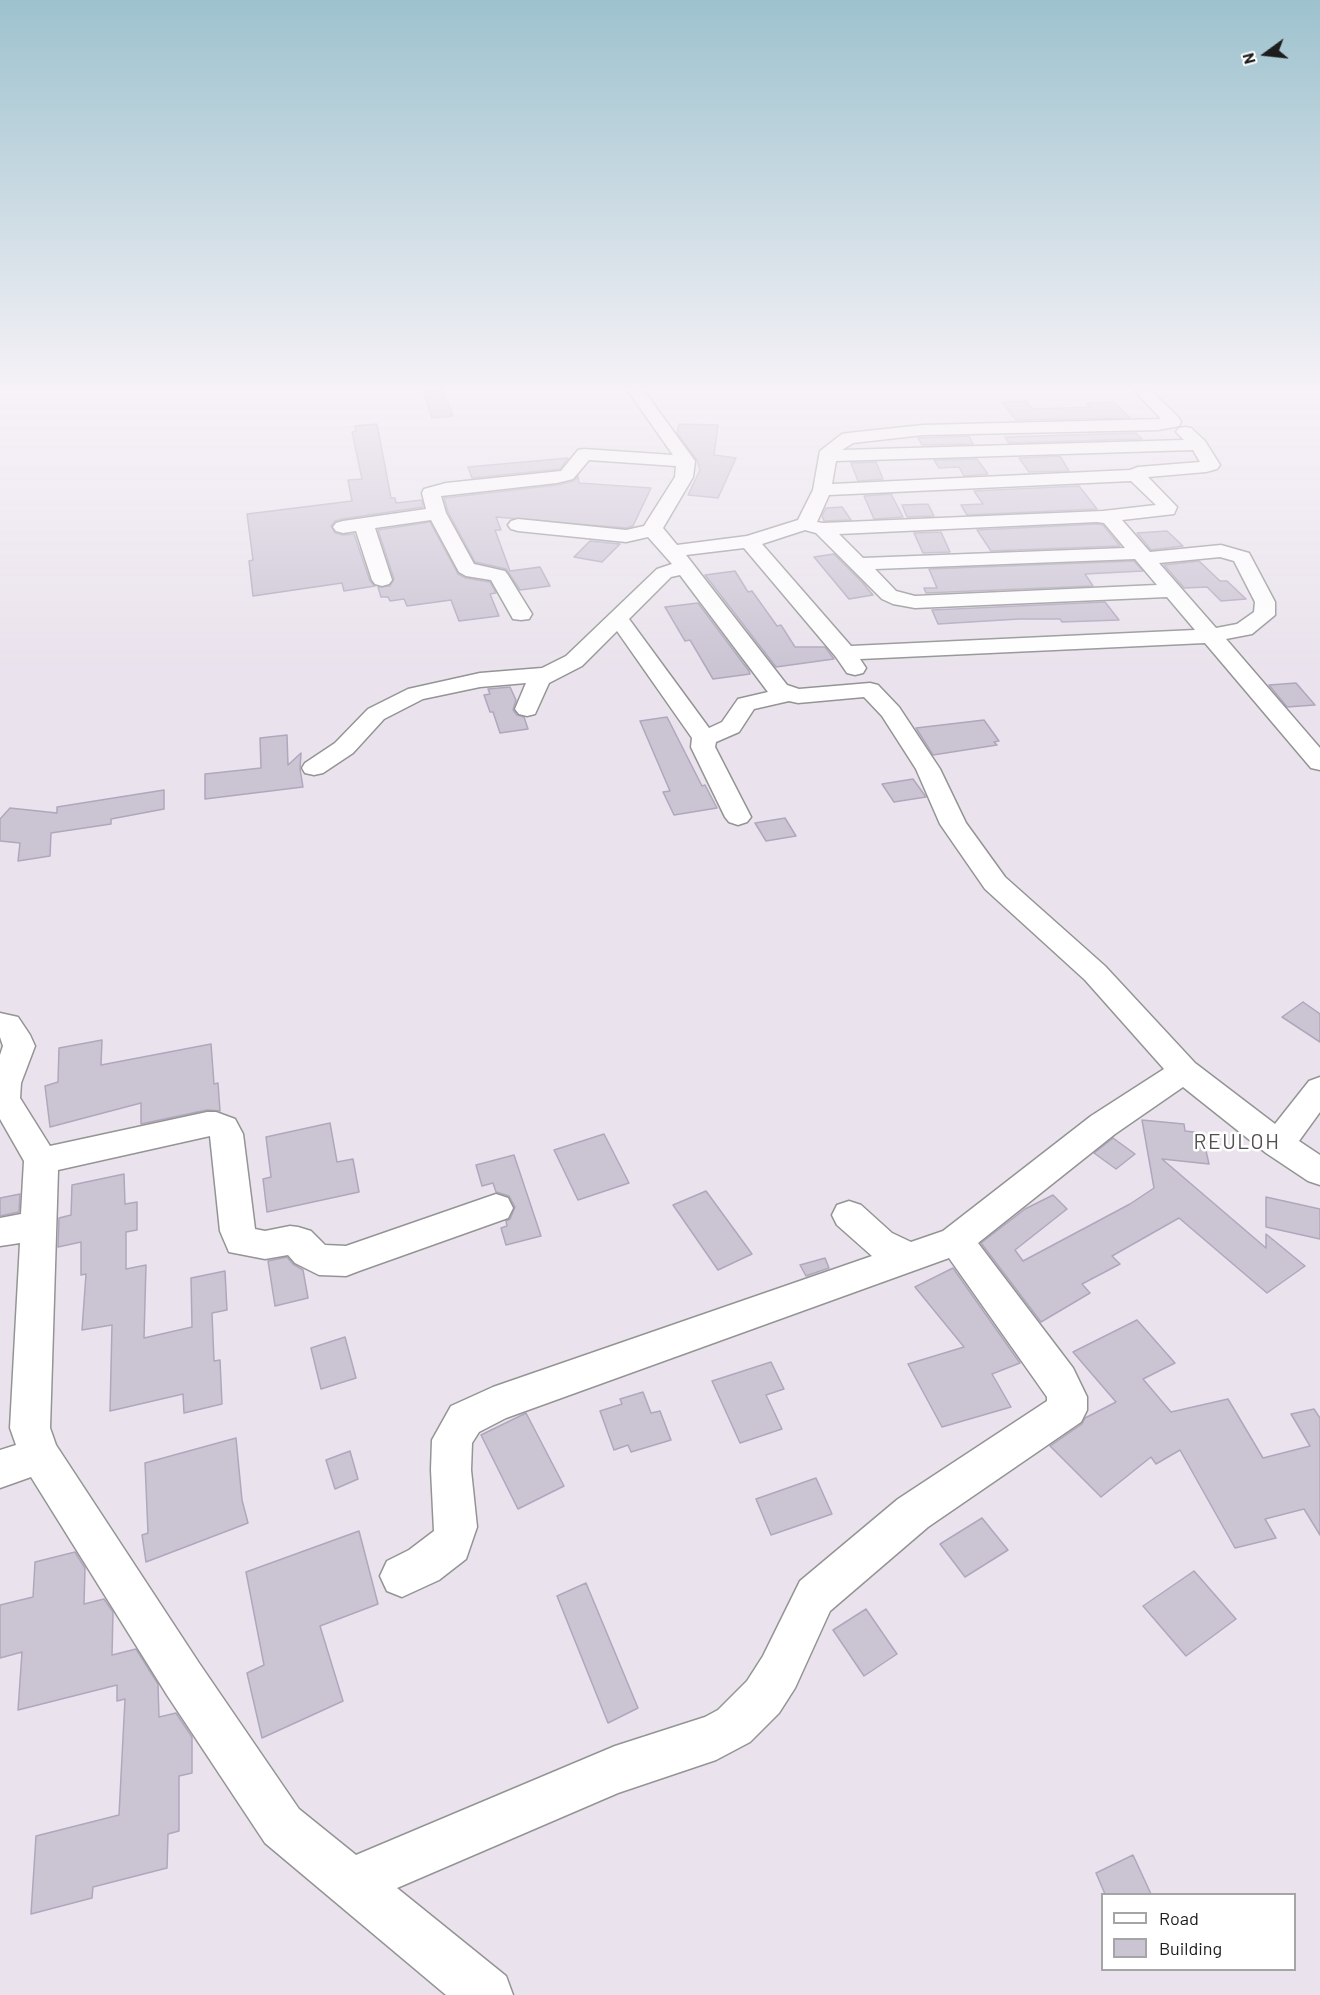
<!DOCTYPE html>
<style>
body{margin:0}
#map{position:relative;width:1320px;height:1995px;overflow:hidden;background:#eae3ed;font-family:Barlow,sans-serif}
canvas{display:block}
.legend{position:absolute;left:1101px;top:1893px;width:195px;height:78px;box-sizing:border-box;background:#fff;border:2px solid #a5a5a5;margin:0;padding:8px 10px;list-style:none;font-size:18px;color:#1d1d1d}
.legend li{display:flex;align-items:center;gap:12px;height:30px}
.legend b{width:30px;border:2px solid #a5a5a5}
.north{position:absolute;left:1236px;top:24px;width:60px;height:60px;-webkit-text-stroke:4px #fff;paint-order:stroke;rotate:255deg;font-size:16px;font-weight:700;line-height:24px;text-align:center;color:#1d1d1d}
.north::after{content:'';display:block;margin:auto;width:21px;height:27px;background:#1d1d1d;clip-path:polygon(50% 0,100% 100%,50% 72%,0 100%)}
</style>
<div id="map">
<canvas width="1320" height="1995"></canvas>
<ul class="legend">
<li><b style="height:8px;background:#fff"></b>Road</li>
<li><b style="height:16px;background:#cac4d3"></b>Building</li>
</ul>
<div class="north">N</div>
</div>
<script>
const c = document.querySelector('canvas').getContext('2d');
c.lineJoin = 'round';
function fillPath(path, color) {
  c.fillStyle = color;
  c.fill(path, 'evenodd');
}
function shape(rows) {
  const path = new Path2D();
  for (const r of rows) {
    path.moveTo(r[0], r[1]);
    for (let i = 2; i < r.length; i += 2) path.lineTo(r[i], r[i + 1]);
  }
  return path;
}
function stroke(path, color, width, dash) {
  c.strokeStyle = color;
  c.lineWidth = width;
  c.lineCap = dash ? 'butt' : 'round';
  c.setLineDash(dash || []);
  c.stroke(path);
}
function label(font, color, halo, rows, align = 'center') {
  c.font = font + ' Barlow,sans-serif';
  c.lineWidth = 5;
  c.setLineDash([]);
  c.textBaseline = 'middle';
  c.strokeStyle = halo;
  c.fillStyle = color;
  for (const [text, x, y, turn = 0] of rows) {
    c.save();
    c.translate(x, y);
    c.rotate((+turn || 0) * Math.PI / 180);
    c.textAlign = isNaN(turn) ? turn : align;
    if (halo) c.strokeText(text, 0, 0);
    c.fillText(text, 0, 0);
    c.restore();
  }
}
const building = shape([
 [423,391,443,391,453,416,432,418,423,391],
 [1026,401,1032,409,1090,407,1086,403,1114,402,1130,418,1016,420,1002,402,1026,401],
 [377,424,391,498,395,498,396,503,422,500,423,507,342,519,335,521,331,526,335,533,343,535,354,534,370,581,375,586,344,591,342,583,253,596,249,561,253,560,247,514,352,501,348,480,362,479,352,432,356,431,355,426,377,424],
 [679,424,718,425,714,455,736,458,718,498,688,495,700,470,697,460,677,433,679,424],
 [1136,433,1142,439,1009,443,1005,437,1136,433],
 [969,436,973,444,922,445,918,438,969,436],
 [1060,456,1069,471,1029,472,1019,458,1060,456],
 [568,458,560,469,472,478,468,467,568,458],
 [977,459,988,474,964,476,959,467,939,468,934,460,977,459],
 [876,462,883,479,858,481,851,463,876,462],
 [578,476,579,483,651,488,633,526,626,528,496,517,501,530,495,530,510,571,540,567,550,586,520,590,506,569,475,562,448,512,444,498,558,485,574,481,578,476],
 [1079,486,1097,509,967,515,961,505,983,504,974,491,1079,486],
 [891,494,903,517,874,519,864,496,891,494],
 [928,504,934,516,907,517,902,505,928,504],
 [842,507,851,520,824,521,822,516,826,508,842,507],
 [430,522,458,574,466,578,490,582,496,593,490,594,499,616,459,621,451,600,407,606,404,599,390,601,388,597,381,597,378,587,390,586,394,579,378,530,430,522],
 [1097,524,1103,525,1120,546,991,551,977,530,1097,524],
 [1167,531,1183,546,1151,550,1137,533,1167,531],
 [941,532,950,552,923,553,914,533,941,532],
 [590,541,620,544,602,562,574,557,590,541],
 [834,554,862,582,873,595,849,599,814,557,834,554],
 [1134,561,1143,571,1085,574,1093,586,926,593,924,588,937,588,929,569,1134,561],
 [1199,561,1220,581,1227,581,1246,599,1221,601,1207,587,1184,588,1164,565,1199,561],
 [735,571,748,592,752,591,777,626,781,625,795,647,825,647,834,659,776,667,705,575,735,571],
 [1105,602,1119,620,1062,622,1060,619,1019,619,938,624,932,610,1105,602],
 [698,603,749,671,750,674,713,679,690,640,685,641,665,607,698,603],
 [1296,683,1315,705,1287,707,1269,685,1296,683],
 [510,687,516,700,513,710,517,715,524,717,528,729,500,733,493,712,490,712,484,695,490,694,488,689,510,687],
 [667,717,702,786,705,785,717,808,674,815,663,792,670,791,640,721,667,717],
 [984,720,999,741,994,742,997,745,933,755,916,728,984,720],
 [287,735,288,765,301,753,300,769,303,787,205,799,205,774,261,768,260,738,287,735],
 [913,779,926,797,894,802,882,784,913,779],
 [164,790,164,809,111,819,111,824,51,833,50,856,18,861,20,843,0,841,0,819,10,808,57,813,57,807,164,790],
 [785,818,796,836,766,841,755,823,785,818],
 [1303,1002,1320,1014,1320,1042,1282,1017,1303,1002],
 [102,1040,101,1065,211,1044,214,1084,218,1083,220,1111,207,1110,141,1124,141,1103,50,1127,45,1086,58,1082,59,1048,102,1040],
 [1142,1120,1184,1124,1185,1131,1202,1133,1209,1164,1162,1159,1266,1248,1266,1234,1305,1266,1267,1293,1179,1218,1112,1256,1120,1264,1082,1284,1090,1293,1041,1322,981,1243,1025,1209,1053,1195,1067,1209,1015,1250,1023,1261,1130,1204,1154,1188,1142,1120],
 [330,1123,337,1162,353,1159,359,1192,267,1212,263,1179,271,1177,266,1137,330,1123],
 [604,1134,629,1183,578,1200,554,1150,604,1134],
 [1113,1138,1135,1154,1116,1169,1094,1153,1113,1138],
 [514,1155,541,1236,506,1245,501,1228,507,1226,506,1221,510,1219,515,1207,509,1196,496,1192,493,1183,482,1186,476,1165,514,1155],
 [124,1174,125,1204,137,1202,137,1230,126,1232,126,1269,146,1265,144,1338,192,1327,191,1278,225,1271,227,1310,212,1313,214,1361,220,1360,222,1404,184,1413,183,1394,110,1411,112,1325,82,1330,86,1274,81,1275,81,1242,58,1247,59,1218,71,1215,72,1185,124,1174],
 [706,1191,752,1254,718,1270,673,1205,706,1191],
 [20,1194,19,1212,0,1216,0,1198,20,1194],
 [1266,1197,1320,1209,1320,1239,1266,1227,1266,1197],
 [287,1257,293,1264,303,1270,308,1298,275,1306,268,1261,287,1257],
 [825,1258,829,1268,806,1276,800,1265,825,1258],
 [953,1268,1020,1363,992,1374,1011,1407,942,1427,908,1364,964,1347,915,1287,953,1268],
 [1137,1320,1175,1363,1143,1379,1171,1412,1228,1399,1263,1458,1310,1446,1291,1414,1314,1409,1320,1418,1320,1535,1304,1509,1265,1519,1276,1538,1235,1548,1180,1450,1156,1464,1151,1457,1101,1497,1050,1446,1082,1424,1085,1418,1116,1402,1073,1352,1137,1320],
 [345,1337,356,1378,321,1389,311,1348,345,1337],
 [771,1362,784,1389,766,1395,782,1429,740,1443,712,1381,771,1362],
 [643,1392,651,1413,660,1411,671,1440,631,1452,628,1445,614,1450,600,1411,622,1404,620,1399,643,1392],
 [526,1413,564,1486,518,1509,481,1435,526,1413],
 [236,1438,242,1500,248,1523,146,1562,142,1535,148,1533,145,1463,236,1438],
 [350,1451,358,1479,335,1489,326,1460,350,1451],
 [816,1478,832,1514,771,1535,756,1499,816,1478],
 [982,1518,1008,1550,965,1577,940,1544,982,1518],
 [359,1531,378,1604,320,1626,343,1701,262,1738,247,1673,264,1665,246,1572,359,1531],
 [75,1552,85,1568,84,1604,104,1599,113,1612,112,1655,136,1649,158,1684,159,1717,176,1713,192,1737,192,1773,179,1776,179,1831,168,1834,167,1868,93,1887,92,1898,31,1914,36,1836,119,1815,125,1699,117,1701,117,1685,18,1710,22,1652,0,1658,0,1605,33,1597,35,1562,75,1552],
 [1194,1571,1236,1619,1186,1656,1143,1606,1194,1571],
 [586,1583,638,1708,608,1723,557,1596,586,1583],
 [866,1609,897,1654,864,1676,833,1630,866,1609],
 [1133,1855,1151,1894,1105,1894,1096,1873,1133,1855]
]);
fillPath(building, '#cac4d3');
stroke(building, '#b0a7bd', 1.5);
const minor = shape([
 [628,391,644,391,695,461,693,477,663,528,677,545,747,536,798,520,813,490,820,451,842,434,848,433,923,425,1161,419,1135,391,1152,391,1179,418,1181,422,1179,426,1158,430,923,435,853,443,842,450,1184,440,1176,432,1179,428,1185,427,1191,428,1205,441,1220,465,1217,469,1206,472,1148,477,1177,507,1174,514,1122,520,1150,552,1221,545,1249,553,1275,602,1275,615,1252,634,1226,639,1320,748,1320,770,1311,768,1205,643,860,659,866,668,863,673,855,675,847,673,836,657,744,548,686,555,787,685,799,689,870,683,878,685,899,707,940,769,966,823,1005,877,1105,966,1195,1063,1275,1124,1309,1081,1320,1077,1320,1112,1299,1141,1320,1155,1320,1185,1308,1181,1266,1153,1183,1087,1115,1134,978,1243,1073,1368,1087,1397,1087,1410,1081,1422,928,1527,830,1611,795,1688,779,1713,750,1742,716,1760,618,1793,397,1888,506,1976,513,1995,446,1995,265,1843,167,1695,31,1477,0,1488,0,1450,16,1445,10,1428,20,1243,0,1246,0,1218,21,1214,24,1161,0,1119,0,1055,3,1046,0,1037,0,1013,18,1017,30,1035,35,1046,21,1083,20,1098,50,1146,207,1112,216,1112,235,1119,243,1134,255,1229,265,1231,290,1226,298,1227,311,1231,325,1245,346,1246,496,1194,508,1198,513,1208,508,1218,359,1271,346,1276,319,1275,295,1263,288,1255,265,1259,229,1252,220,1231,210,1136,58,1170,50,1428,56,1445,199,1663,299,1809,356,1855,615,1746,705,1717,718,1710,747,1681,763,1656,800,1581,898,1499,1047,1401,1047,1397,949,1258,506,1418,479,1432,472,1443,471,1470,477,1527,466,1559,439,1580,402,1597,387,1591,380,1576,387,1561,409,1550,434,1531,431,1470,432,1440,451,1406,493,1387,872,1256,837,1225,832,1215,837,1205,849,1201,861,1205,892,1233,911,1242,943,1231,1091,1116,1164,1069,1085,980,985,889,940,824,916,769,882,716,864,697,798,703,789,701,754,709,739,732,716,742,715,747,751,817,747,822,738,825,729,822,725,817,691,747,692,738,617,631,582,666,549,683,535,714,527,716,519,714,515,709,526,683,480,687,423,699,384,719,353,753,323,773,314,775,305,773,302,768,305,763,335,743,368,709,408,689,480,673,542,668,566,656,657,569,672,564,648,537,626,542,518,531,511,529,508,525,511,521,518,519,626,530,644,526,675,477,676,466,589,460,573,479,557,483,441,496,446,513,474,564,505,571,508,575,532,614,529,619,521,620,513,619,491,580,466,576,459,572,431,520,375,528,392,580,389,584,382,586,375,584,372,580,356,531,343,533,336,531,333,527,336,523,343,521,426,509,422,493,424,489,446,483,561,471,578,450,584,449,673,455,628,391],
 [1193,450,1200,462,1138,467,1130,470,832,484,836,461,1193,450],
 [1131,481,1156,505,1103,511,823,523,817,522,829,495,1131,481],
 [1097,522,1104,523,1125,548,863,558,839,534,1097,522],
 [805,530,816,533,882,599,893,604,915,608,1167,597,1195,630,851,646,762,544,805,530],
 [1220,557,1234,561,1255,602,1254,612,1237,624,1216,628,1159,563,1220,557],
 [1135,559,1157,585,915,596,896,591,875,569,1135,559],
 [680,575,768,692,738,699,722,722,709,728,629,619,671,577,680,575]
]);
stroke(minor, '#949494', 3);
fillPath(minor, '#fff');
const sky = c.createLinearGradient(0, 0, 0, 670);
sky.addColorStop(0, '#9dc2ce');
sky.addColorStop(0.58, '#f6f2f7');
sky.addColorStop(1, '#f6f2f700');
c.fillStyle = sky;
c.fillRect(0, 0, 1320, 670);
c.letterSpacing = '1.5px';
label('21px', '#505050', '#fff', [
 ["REULOH",1237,1142]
]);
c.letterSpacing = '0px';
</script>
